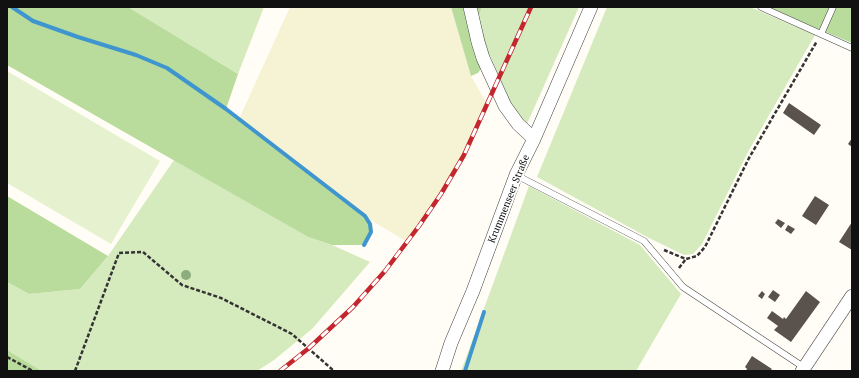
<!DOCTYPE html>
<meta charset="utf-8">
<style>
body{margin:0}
#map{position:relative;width:859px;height:378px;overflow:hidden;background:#fffdf5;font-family:"PT Serif",serif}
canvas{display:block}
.frame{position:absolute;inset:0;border:8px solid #111;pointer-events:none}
</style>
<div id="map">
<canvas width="859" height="378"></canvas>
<div class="frame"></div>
</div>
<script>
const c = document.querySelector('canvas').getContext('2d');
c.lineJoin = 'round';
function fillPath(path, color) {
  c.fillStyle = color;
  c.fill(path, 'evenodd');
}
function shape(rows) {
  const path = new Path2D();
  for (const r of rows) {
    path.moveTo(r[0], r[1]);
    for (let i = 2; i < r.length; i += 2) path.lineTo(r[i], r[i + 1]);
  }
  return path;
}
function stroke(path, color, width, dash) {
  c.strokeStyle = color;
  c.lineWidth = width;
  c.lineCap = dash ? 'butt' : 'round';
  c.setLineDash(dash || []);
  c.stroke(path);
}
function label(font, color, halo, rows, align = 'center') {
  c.font = font + ' "PT Serif",serif';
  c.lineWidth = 4;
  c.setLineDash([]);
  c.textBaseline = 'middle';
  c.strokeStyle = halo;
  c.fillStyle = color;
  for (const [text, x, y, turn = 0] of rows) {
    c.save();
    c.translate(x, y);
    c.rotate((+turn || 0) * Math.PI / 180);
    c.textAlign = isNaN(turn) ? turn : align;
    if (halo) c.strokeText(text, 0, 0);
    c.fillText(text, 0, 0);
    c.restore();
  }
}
fillPath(shape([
 [290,7,451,7,471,76,487,104,464,155,441,194,407,242,361,214,239,119]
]), '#f6f3d4');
fillPath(shape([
 [128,7,264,7,238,74],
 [482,7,579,7,527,124,515,113,490,55,479,16],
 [607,7,750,7,815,35,749,150,702,244,693,254,684,255,649,238,537,177],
 [174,160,308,237,332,245,370,262,312,329,274,360,257,371,42,371,7,350,7,282,29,294,80,289,108,256],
 [529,186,640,245,681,294,636,371,461,371]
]), '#d5ebbd');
fillPath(shape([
 [7,7,128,7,238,74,226,109,365,216,370,224,371,232,364,245,332,245,308,237,7,65],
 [451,7,482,7,479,16,490,55,478,73,471,76],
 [769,7,852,7,852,43,802,22],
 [7,196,108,256,80,289,29,294,7,282],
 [7,350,42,371,7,371]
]), '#b9dc9c');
fillPath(shape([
 [7,71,160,161,111,244,7,183]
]), '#e6f2cf');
stroke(shape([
 [12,7,33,21,78,37,136,55,167,68,226,109,365,216,370,224,371,232,364,245],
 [465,371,484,312]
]), '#3f96cf', 4);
fillPath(shape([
 [789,103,821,125,814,135,783,113],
 [852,138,852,147,848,144],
 [815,196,829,205,816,225,802,216],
 [778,219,785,223,781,228,775,223],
 [852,222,852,250,839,242],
 [788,225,795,229,791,234,785,230],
 [773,290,780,295,775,302,768,297],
 [762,291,765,294,762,299,758,296],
 [806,291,820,302,791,342,774,330,778,326,767,318,772,311,783,319,784,317,786,319],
 [752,356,772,369,770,371,746,371,747,369,745,367]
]), '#5a524d');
const lane = shape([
 [761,7,852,48],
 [821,34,833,7],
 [516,175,644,241,683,287,805,368]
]);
const street = shape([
 [470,7,478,42,483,58,505,106,518,124,534,139],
 [442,371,451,343,473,291,516,175,534,139,591,7],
 [802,371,852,296]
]);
stroke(lane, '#444', 7);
stroke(street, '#444', 14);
stroke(shape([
 [664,250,686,259,697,256,705,247,749,158,817,41],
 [679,268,686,259],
 [7,357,33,371],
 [75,371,119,253,143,252,182,285,221,298,292,334,334,371]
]), '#333', 2.5, [4, 2]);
stroke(lane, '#fff', 6);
stroke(street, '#fff', 13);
const rail = shape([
 [280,371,309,348,353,307,385,271,419,226,441,194,464,155,531,7]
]);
stroke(rail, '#c4262e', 4.5);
stroke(rail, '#fff', 3, [9]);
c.fillStyle = '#8dad7f';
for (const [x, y] of [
 [186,275]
]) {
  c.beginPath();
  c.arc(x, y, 5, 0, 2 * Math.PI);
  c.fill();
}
label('10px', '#111', '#fff', [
 ["Krummenseer Straße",509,199,-68]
]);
</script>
